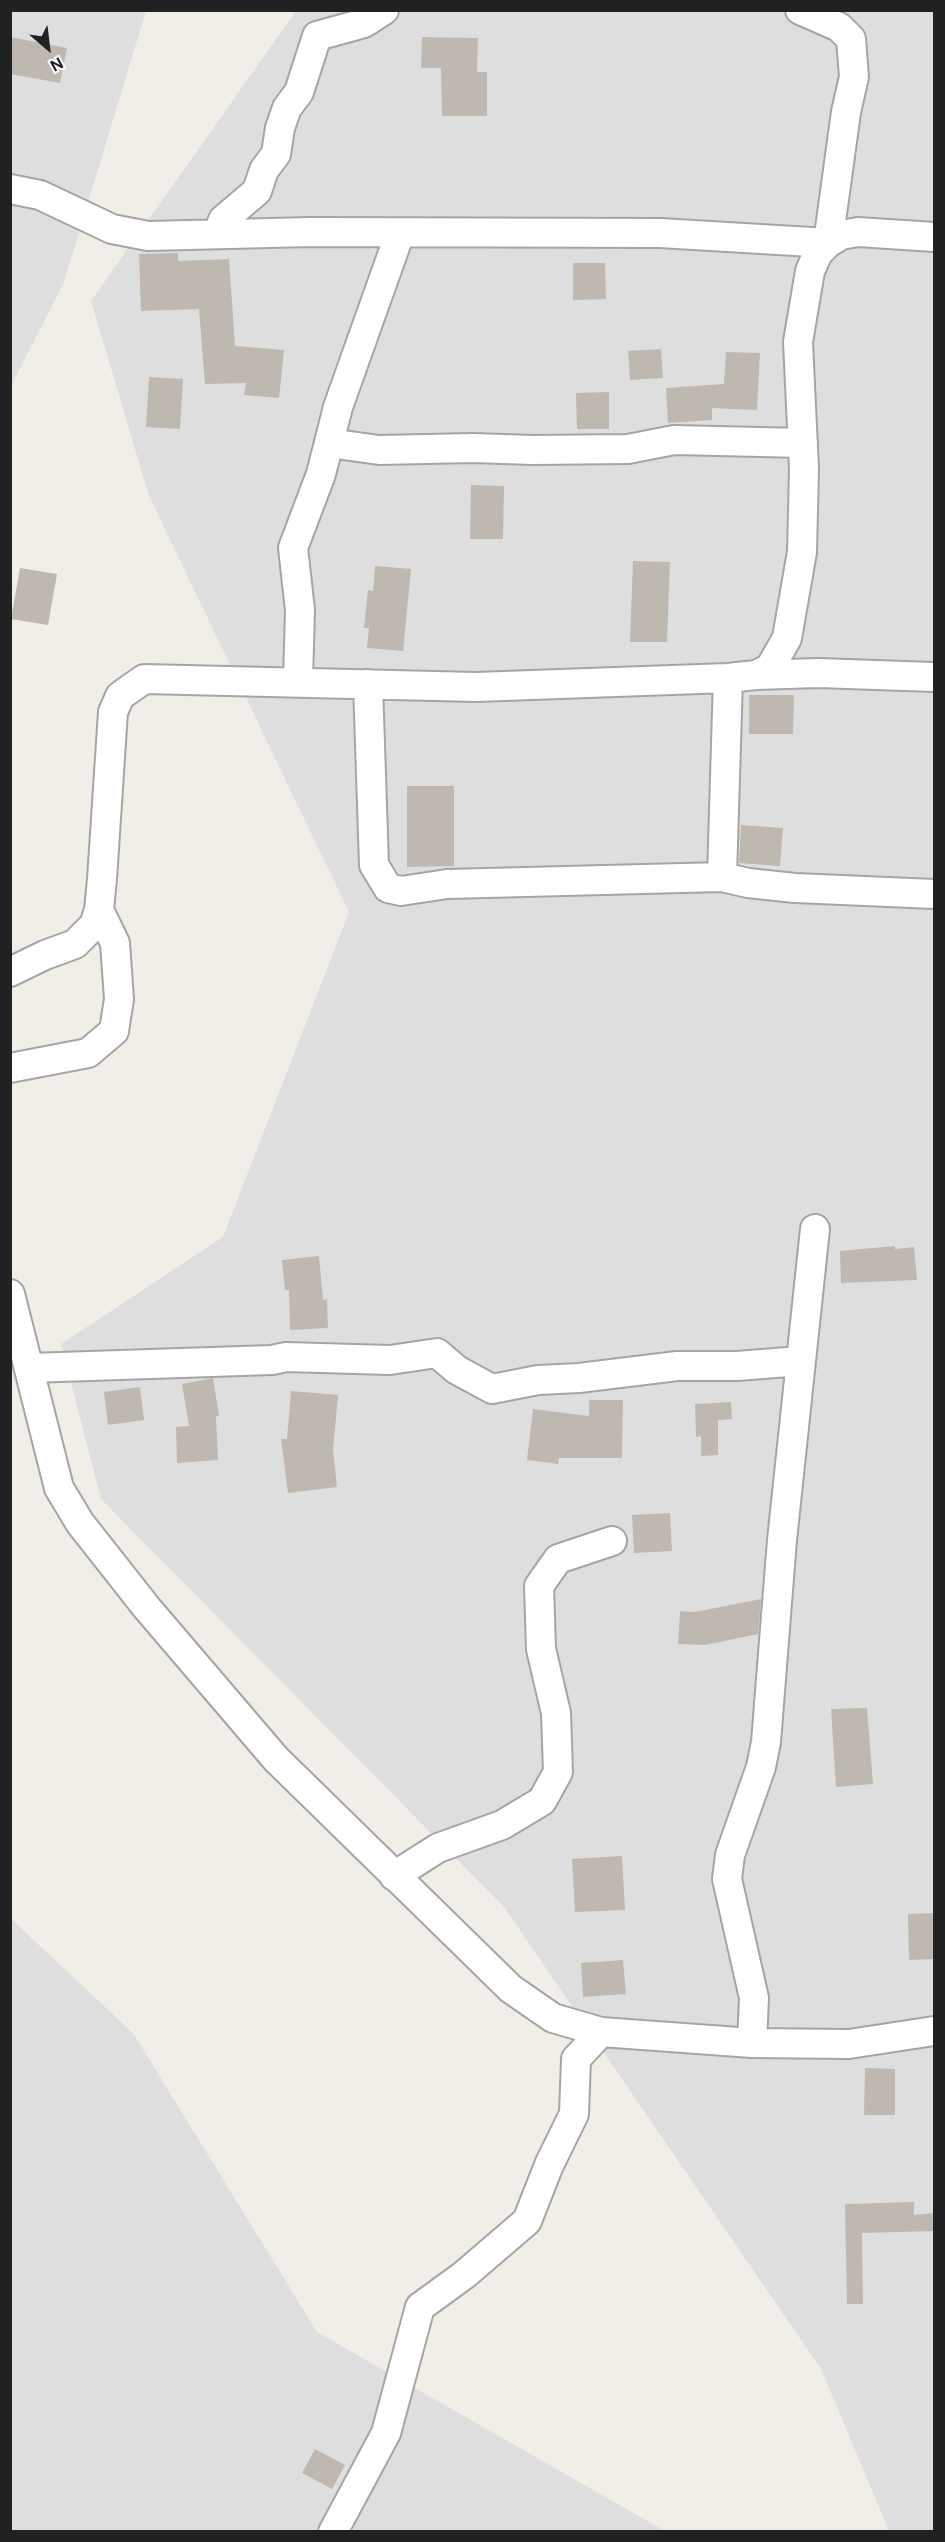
<!DOCTYPE html>
<style>
body{margin:0}
#map{position:relative;width:945px;height:2542px;overflow:hidden;background:#f1eee8;font-family:"DM Sans",sans-serif}
canvas{display:block}
.frame{position:absolute;inset:0;border:12px solid #212121;pointer-events:none}
.north{position:absolute;left:18px;top:18px;width:60px;height:60px;-webkit-text-stroke:4px #fff;paint-order:stroke;rotate:152deg;font-size:16px;font-weight:700;line-height:24px;text-align:center;color:#212121}
.north::after{content:'';display:block;margin:auto;width:21px;height:27px;background:#212121;clip-path:polygon(50% 0,100% 100%,50% 72%,0 100%)}
</style>
<div id="map">
<canvas width="945" height="2542"></canvas>
<div class="frame"></div>
<div class="north">N</div>
</div>
<script>
const c = document.querySelector('canvas').getContext('2d');
c.lineJoin = 'round';
function fillPath(path, color) {
  c.fillStyle = color;
  c.fill(path, 'evenodd');
}
function shape(rows) {
  const path = new Path2D();
  for (const r of rows) {
    path.moveTo(r[0], r[1]);
    for (let i = 2; i < r.length; i += 2) path.lineTo(r[i], r[i + 1]);
  }
  return path;
}
function stroke(path, color, width, dash) {
  c.strokeStyle = color;
  c.lineWidth = width;
  c.lineCap = dash ? 'butt' : 'round';
  c.setLineDash(dash || []);
  c.stroke(path);
}
fillPath(shape([
 [11,11,146,11,64,282,11,386],
 [296,11,934,11,934,2531,889,2531,821,2369,504,1907,101,1499,61,1344,223,1237,349,912,149,496,91,301],
 [10,1918,133,2033,317,2332,665,2531,11,2531]
]), '#dfdede');
fillPath(shape([
 [10,37,67,48,60,83,10,74],
 [422,37,478,38,477,72,487,72,487,116,442,116,441,68,421,68],
 [178,253,178,261,229,259,235,346,284,350,279,398,244,395,246,383,205,384,199,309,141,311,139,254],
 [573,263,605,263,606,299,573,300],
 [661,349,663,378,630,380,628,351],
 [726,352,760,353,757,410,712,408,712,420,668,423,666,388,724,384],
 [149,377,183,379,180,429,146,427],
 [609,392,609,429,577,429,576,393],
 [471,485,504,486,503,539,470,539],
 [633,561,670,562,667,642,630,642],
 [375,566,411,569,403,651,367,648,369,628,364,628,368,590,373,591],
 [20,568,57,574,48,625,11,619],
 [749,695,794,695,793,734,749,734],
 [407,786,454,786,454,866,407,867],
 [741,825,783,828,780,866,739,863],
 [895,1246,895,1249,914,1247,917,1280,841,1283,840,1251],
 [319,1256,323,1300,327,1299,328,1328,290,1330,289,1290,285,1290,282,1260],
 [213,1378,219,1416,216,1416,218,1460,177,1463,176,1427,189,1426,182,1384],
 [140,1387,144,1420,108,1425,104,1392],
 [291,1391,338,1395,333,1450,337,1487,288,1493,281,1439,287,1439],
 [589,1400,623,1400,622,1458,559,1458,558,1464,527,1460,533,1409,589,1416],
 [731,1402,732,1419,718,1420,718,1455,701,1456,701,1436,696,1437,695,1404],
 [670,1513,672,1551,634,1553,632,1515],
 [761,1599,758,1634,705,1645,678,1644,680,1611,695,1612],
 [867,1708,873,1784,836,1787,831,1709],
 [622,1856,625,1910,575,1912,572,1859],
 [934,1913,934,1959,909,1960,908,1914],
 [623,1960,626,1994,583,1997,581,1963],
 [865,2068,895,2069,895,2115,864,2115],
 [914,2202,914,2215,934,2213,934,2231,862,2233,863,2304,847,2304,845,2204],
 [315,2449,345,2465,332,2489,302,2473]
]), '#beb8b1');
const minor = shape([
 [10,189,40,195,112,229,148,236,311,232,660,233,828,243,846,112,854,77,851,39,839,27,800,10],
 [217,234,223,220,257,191,264,170,276,154,280,128,287,108,299,92,317,36,364,23,384,10],
 [329,443,379,450,473,448,533,450,628,449,674,440,803,443],
 [756,675,818,673,934,677],
 [728,678,722,877,748,883,795,888,934,894],
 [298,681,300,610,293,548,321,474,338,407,400,233],
 [368,684,374,865,388,888,401,891,447,884,722,877],
 [10,972,45,955,75,944,94,925,99,910,102,879,113,712,120,696,144,679,476,687,728,678,756,675,770,668,787,638,802,552,804,469,798,342,810,271,818,253,828,243,841,235,858,232,934,237],
 [10,1068,88,1053,114,1031,119,999,115,943,99,910],
 [10,1294,59,1488,80,1523,147,1608,276,1759,511,1989,553,2018,601,2032,752,2043,849,2044,934,2031],
 [29,1368,272,1360,286,1357,390,1360,437,1353,457,1370,492,1389,538,1380,579,1378,677,1366,737,1366,801,1361],
 [394,1876,438,1848,502,1825,542,1801,558,1772,556,1713,541,1649,539,1586,558,1559,612,1541],
 [752,2043,754,1998,727,1879,730,1855,761,1767,766,1742,782,1540,815,1229],
 [333,2532,386,2433,420,2307,464,2275,527,2221,549,2165,574,2114,576,2059,601,2032]
]);
stroke(minor, '#a5a5a5', 32);
stroke(minor, '#fff', 28);
</script>
